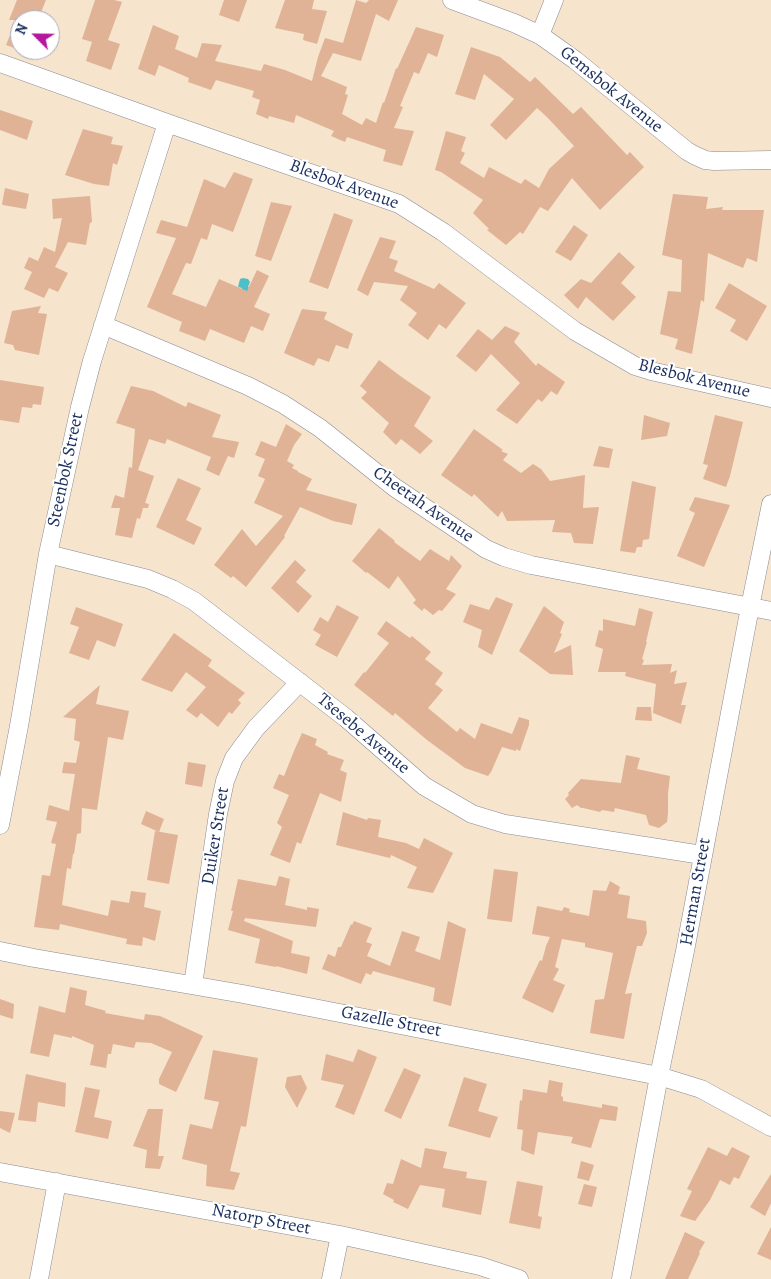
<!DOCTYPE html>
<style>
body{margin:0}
#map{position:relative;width:771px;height:1279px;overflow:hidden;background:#f6e4cc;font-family:Alegreya,serif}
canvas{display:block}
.north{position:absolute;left:10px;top:10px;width:50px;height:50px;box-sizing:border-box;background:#fff;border:1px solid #a4acbf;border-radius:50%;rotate:293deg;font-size:14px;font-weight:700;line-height:20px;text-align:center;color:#1b2f5e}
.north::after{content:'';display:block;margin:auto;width:18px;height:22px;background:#b5179e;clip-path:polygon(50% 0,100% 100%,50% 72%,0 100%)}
</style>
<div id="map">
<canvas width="771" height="1279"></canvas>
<div class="north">N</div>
</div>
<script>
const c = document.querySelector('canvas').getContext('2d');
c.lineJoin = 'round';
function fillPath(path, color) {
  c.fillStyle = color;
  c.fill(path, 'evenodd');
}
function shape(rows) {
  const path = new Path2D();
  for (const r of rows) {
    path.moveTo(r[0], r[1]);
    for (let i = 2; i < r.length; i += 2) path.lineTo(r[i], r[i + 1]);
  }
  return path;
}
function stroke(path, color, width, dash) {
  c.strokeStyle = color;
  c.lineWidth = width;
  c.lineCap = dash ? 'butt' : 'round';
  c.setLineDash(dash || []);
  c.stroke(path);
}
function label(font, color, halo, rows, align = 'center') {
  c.font = font + ' Alegreya,serif';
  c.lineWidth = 4;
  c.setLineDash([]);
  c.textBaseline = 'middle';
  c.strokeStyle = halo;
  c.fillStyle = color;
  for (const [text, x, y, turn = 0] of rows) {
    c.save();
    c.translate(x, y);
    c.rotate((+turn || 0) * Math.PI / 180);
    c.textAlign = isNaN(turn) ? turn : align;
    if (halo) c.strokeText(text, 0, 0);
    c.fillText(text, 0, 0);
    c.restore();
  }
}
fillPath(shape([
 [243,278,248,279,250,282,248,287,258,291,239,297,242,288,238,287,240,279]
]), '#50bec7');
fillPath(shape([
 [17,0,46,0,38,20,20,20,20,50,6,45,16,20,9,20],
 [95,0,114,0,122,2,108,40,120,44,111,70,86,61,92,42,82,39],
 [224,0,247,0,239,22,219,15],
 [285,0,314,0,312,9,327,11,317,44,303,40,304,34,275,28],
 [356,0,366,3,369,0,398,0,389,21,376,14,361,61,333,53,321,76,347,87,345,94,348,95,342,114,362,125,366,118,376,123,383,102,384,103,396,68,397,69,416,27,444,35,437,57,428,53,419,74,414,72,400,106,403,107,394,128,414,131,402,166,383,161,386,150,347,137,345,142,331,136,334,131,296,115,294,123,269,116,268,119,256,114,260,100,252,97,254,91,216,80,211,90,188,82,189,78,159,65,155,76,138,69,153,25,179,36,175,49,197,58,202,43,222,45,215,61,261,71,264,64,285,70,312,81,318,57,325,38,343,43],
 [471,47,500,57,530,82,535,77,573,114,581,107,627,155,630,152,644,167,600,210,572,178,548,211,540,207,523,234,520,232,506,245,487,230,489,229,473,213,483,200,441,172,435,170,446,131,466,137,461,151,465,153,460,163,484,178,489,167,521,184,525,179,539,188,549,169,574,146,547,117,537,108,506,140,490,125,514,99,484,74,475,100,455,94],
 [0,110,33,121,27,140,0,130],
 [83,129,113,137,111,144,123,146,117,165,113,163,109,186,94,184,65,175],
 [234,172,253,179,233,232,212,224,207,240,201,238,191,264,186,263,172,294,206,307,219,279,247,291,257,270,269,276,254,307,270,314,263,331,251,326,244,343,210,329,205,341,179,331,182,322,147,307,176,238,156,233,161,220,187,227,204,179,225,188],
 [5,188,29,194,26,209,3,205,2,204],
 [673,194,708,197,706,209,723,207,722,210,764,210,757,262,747,258,743,268,708,253,704,302,701,300,692,354,675,349,678,339,660,334,668,291,681,292,682,260,662,255],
 [90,196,92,222,90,223,86,245,68,242,55,267,68,273,58,292,49,288,44,298,24,289,32,272,24,268,29,257,38,261,44,247,55,252,62,218,53,219,52,199],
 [271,202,292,206,271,261,255,256],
 [334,213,353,220,328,289,309,282],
 [574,225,588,235,571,261,555,252],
 [380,237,396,241,389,258,398,261,394,271,434,289,439,283,466,303,446,329,439,324,428,340,408,325,417,313,400,300,408,286,374,282,368,296,357,290],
 [619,252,635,267,621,283,636,297,613,321,586,297,578,309,564,295,581,279,591,283],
 [729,283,767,306,747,341,730,331,736,320,715,308],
 [41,306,38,313,47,314,39,355,15,350,13,345,4,343,12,311],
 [302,309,327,312,324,319,353,334,348,349,336,345,329,362,318,358,314,366,284,353],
 [505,326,520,333,514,342,536,366,538,363,565,382,557,395,551,391,542,402,538,399,517,424,496,410,520,383,491,354,476,372,456,356,478,329,492,340],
 [379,360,403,378,431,397,414,426,433,441,420,454,401,439,396,445,383,432,389,423,361,398,367,392,360,386],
 [0,380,44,387,41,405,33,404,32,408,22,407,19,423,0,420],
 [131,386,153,391,186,407,188,402,221,415,212,437,239,442,234,458,228,456,219,476,206,470,211,457,167,439,165,444,149,439,138,470,154,476,145,503,149,504,148,508,143,508,140,519,137,518,132,538,115,535,120,508,111,508,115,495,124,498,129,467,132,468,135,429,116,423],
 [644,415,670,423,667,436,641,440],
 [715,415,743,422,730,476,726,487,703,479,708,465,703,464],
 [286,424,302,434,294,445,287,461,294,465,292,468,298,471,298,472,312,479,306,490,357,504,352,525,333,521,300,507,284,536,285,537,246,587,233,576,231,578,214,565,242,529,256,546,283,516,254,503,265,479,258,476,265,459,255,455,261,441,276,447],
 [474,429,503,450,501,451,508,454,503,460,521,473,533,464,541,469,550,481,585,475,583,508,599,507,593,544,574,543,571,533,552,532,555,520,507,521,502,511,498,517,474,494,472,497,441,475],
 [599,446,613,449,609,468,593,466],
 [178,478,201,488,186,520,202,528,194,545,156,527],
 [632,481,656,487,649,539,643,540,642,547,637,547,635,553,620,551],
 [695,497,730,505,704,567,677,556,695,513,689,510],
 [379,528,395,541,394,542,420,561,430,549,449,561,451,555,462,566,446,589,456,594,442,611,439,610,433,615,424,608,422,611,413,603,416,600,398,576,389,589,367,572,366,573,352,561],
 [295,560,306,570,296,582,312,596,298,613,271,588],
 [496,597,513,604,492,655,478,647,482,630,463,622,470,604,489,610],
 [337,605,359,617,337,657,315,645,321,635,313,630,320,617,328,622],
 [544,606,564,622,560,633,562,634,554,653,571,645,573,675,550,674,519,651],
 [76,607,123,624,115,647,97,640,89,660,69,653,79,627,70,624],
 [639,608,653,612,646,642,647,642,642,659,644,660,642,665,672,664,670,673,677,670,674,684,687,682,681,705,686,705,681,724,653,713,656,684,625,676,626,672,598,672,603,649,595,646,599,630,603,631,603,619,635,626],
 [386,621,410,638,412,636,431,652,425,659,443,673,435,684,443,690,428,708,457,732,460,728,475,739,481,723,512,734,519,717,529,720,529,725,520,751,516,749,516,751,502,747,491,772,488,776,465,768,427,740,395,713,393,716,354,685,364,672,365,673,389,643,377,634],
 [174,633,212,660,208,666,245,693,238,700,241,703,232,714,229,712,218,727,201,713,197,718,186,710,206,687,186,672,172,692,141,680],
 [100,685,96,704,129,711,123,740,108,737,97,810,82,808,81,833,77,834,74,854,73,854,71,869,67,868,62,905,108,916,111,900,129,903,131,891,146,893,144,907,161,911,155,941,143,937,142,946,126,944,127,939,60,924,59,930,34,927,42,875,50,876,56,844,51,843,57,822,46,820,49,805,69,811,75,774,62,773,64,762,76,763,80,742,74,740,76,719,63,717],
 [637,707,651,707,652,721,635,720],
 [302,733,317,739,315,745,328,752,327,754,344,760,340,770,347,773,341,802,320,793,301,844,297,842,290,863,270,855,282,827,277,823,289,795,273,788,279,774,284,776,294,751],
 [626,755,640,758,637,769,670,776,668,794,668,813,667,822,659,828,649,825,646,815,615,808,614,812,602,810,600,812,583,808,581,808,577,805,572,808,565,799,569,795,568,793,581,779,621,783],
 [188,762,206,765,202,787,185,784],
 [146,811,164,819,159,832,141,824],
 [343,812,367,820,368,818,381,820,378,837,406,843,419,849,424,838,453,853,433,893,407,888,417,867,391,855,390,858,336,845],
 [155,831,178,835,169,884,147,880],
 [494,869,518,872,512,922,487,919],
 [279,876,290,879,285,905,307,910,307,907,319,909,316,927,245,918,244,921,293,941,291,953,310,957,307,974,276,966,276,967,255,963,260,939,228,930,233,911,231,911,238,879,276,886],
 [610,881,620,887,618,894,630,896,627,918,646,921,647,933,642,946,637,946,625,994,632,993,624,1039,590,1033,595,1000,604,999,613,953,585,947,585,943,562,939,555,967,559,969,553,980,565,985,553,1013,522,998,540,960,542,961,546,946,550,937,532,934,537,906,562,911,564,907,570,909,569,912,589,916,593,890,606,891],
 [354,921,372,928,366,942,372,944,367,956,390,966,402,931,420,937,415,951,440,960,448,921,466,929,451,1006,433,1001,435,988,373,971,371,975,366,973,361,984,322,969,328,954,335,957,338,947,341,947,351,924,352,925],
 [70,987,87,991,85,1005,106,1011,105,1013,144,1020,145,1014,160,1016,203,1036,176,1092,159,1084,159,1079,172,1052,151,1043,136,1042,134,1048,113,1044,111,1054,108,1054,106,1068,90,1065,94,1045,72,1036,72,1038,54,1034,49,1057,30,1053,39,1006,65,1013],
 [0,999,14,1004,13,1019,0,1015],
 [358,1049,377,1057,354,1115,335,1107,344,1085,321,1080,326,1054,353,1062],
 [213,1050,258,1058,246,1127,241,1126,230,1171,240,1173,234,1190,206,1186,207,1165,182,1159,190,1124,212,1129,219,1102,204,1099],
 [404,1068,421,1075,401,1119,384,1111],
 [26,1074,66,1083,65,1107,38,1102,36,1122,18,1120],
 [301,1075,307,1088,297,1108,285,1087,287,1077],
 [464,1077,487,1084,478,1111,498,1117,490,1138,448,1126],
 [549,1080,563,1083,561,1096,563,1097,563,1101,602,1108,602,1104,618,1107,616,1121,600,1119,591,1148,571,1143,573,1137,538,1132,534,1155,521,1150,523,1130,517,1129,520,1100,522,1101,523,1089,547,1093],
 [85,1087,100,1090,94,1117,112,1121,108,1139,75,1132],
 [148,1109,163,1109,158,1156,164,1156,160,1169,145,1168,147,1150,133,1146],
 [0,1111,15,1113,10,1133,0,1128],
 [708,1147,727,1156,732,1147,750,1156,739,1179,734,1177,730,1185,720,1180,710,1200,695,1221,680,1216,692,1191,687,1189],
 [425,1148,447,1152,443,1168,467,1172,466,1178,487,1181,481,1215,442,1207,445,1189,420,1185,408,1209,393,1202,394,1200,383,1194,387,1183,393,1184,401,1159,421,1168],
 [581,1161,594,1165,589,1181,577,1178],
 [771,1174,771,1203,765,1216,750,1207],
 [517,1181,543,1186,538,1216,542,1217,540,1229,509,1223],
 [584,1184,597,1187,592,1207,578,1204],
 [771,1227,771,1260,757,1254],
 [685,1232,705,1242,699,1252,700,1253,688,1279,665,1279]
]), '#e0b396');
const street = shape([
 [452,0,514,23,540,35,575,60,687,151,694,155,705,160,714,161,771,160],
 [540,35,554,0],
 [0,63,167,123,399,204,443,232,575,331,635,366,651,371,771,398],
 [103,325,248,386,283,404,320,428,394,487,486,549,504,557,531,565,771,611],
 [48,554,148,579,172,589,194,601,346,718,424,786,472,814,505,824,702,855],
 [0,825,19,726,48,554,80,407,92,361,167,123],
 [0,951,34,958,243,994,659,1076,701,1089,771,1127],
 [193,985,218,814,225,781,234,758,256,728,300,682],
 [0,1172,340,1235,480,1266,519,1279],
 [39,1279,57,1182],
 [331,1279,340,1235],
 [621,1279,659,1076,685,951,750,607,771,504]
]);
stroke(street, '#888a95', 19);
stroke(street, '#fff', 18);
label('18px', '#1b2f5e', '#fff', [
 ["Gemsbok Avenue",611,90,39],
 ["Blesbok Avenue",344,185,20],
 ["Blesbok Avenue",694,379,14],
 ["Steenbok Street",66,470,-78],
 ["Cheetah Avenue",423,505,35],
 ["Tsesebe Avenue",363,734,40],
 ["Duiker Street",216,836,-81],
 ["Herman Street",696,892,-80],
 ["Gazelle Street",391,1022,11],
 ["Natorp Street",261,1220,11]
]);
</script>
